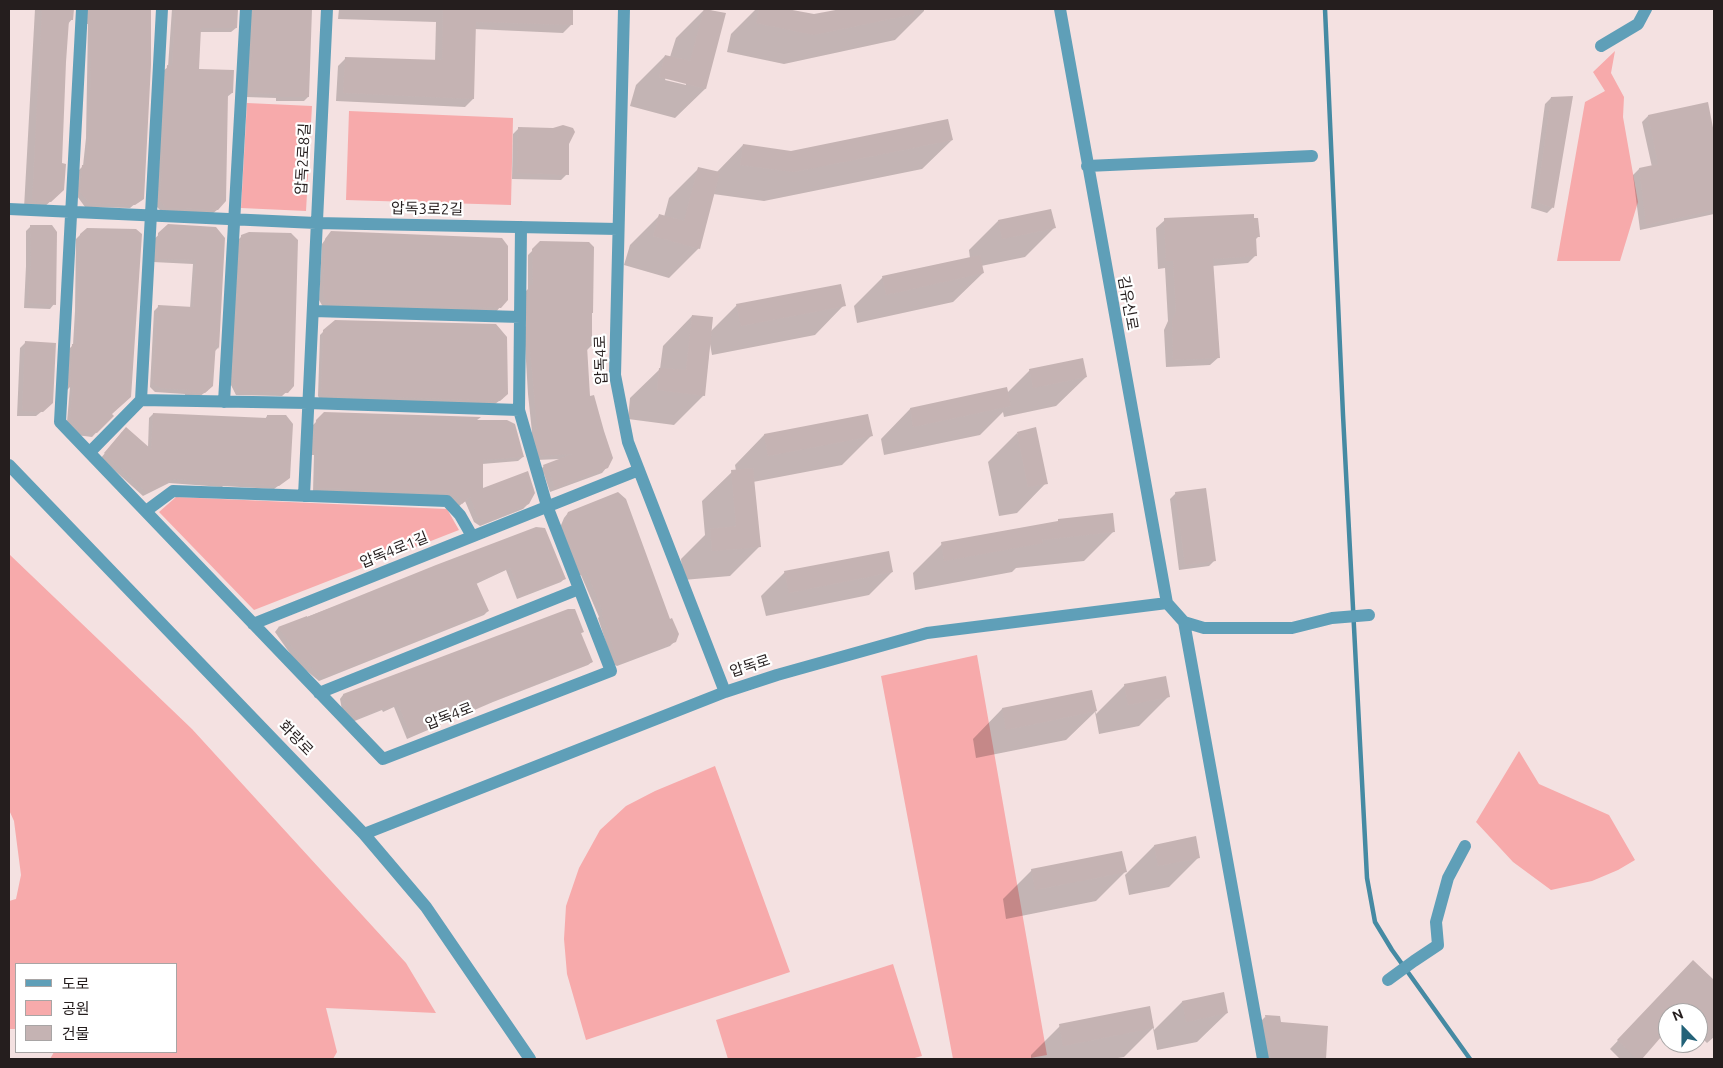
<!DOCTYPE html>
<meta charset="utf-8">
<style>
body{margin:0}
#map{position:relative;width:1723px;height:1068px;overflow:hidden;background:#f4e1e1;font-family:Ubuntu,"Noto Sans KR",sans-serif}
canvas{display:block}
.frame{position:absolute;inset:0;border:10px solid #251e1e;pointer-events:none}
.legend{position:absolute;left:15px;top:963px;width:162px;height:90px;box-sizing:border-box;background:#fff;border:1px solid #a8a5a5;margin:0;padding:6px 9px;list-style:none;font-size:15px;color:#251e1e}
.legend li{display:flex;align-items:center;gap:10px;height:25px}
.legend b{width:25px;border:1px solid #a8a5a5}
.north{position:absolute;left:1658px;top:1003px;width:50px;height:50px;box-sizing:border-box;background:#fff;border:1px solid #a8a5a5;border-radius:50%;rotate:338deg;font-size:14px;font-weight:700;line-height:20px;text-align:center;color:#251e1e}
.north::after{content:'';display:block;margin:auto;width:18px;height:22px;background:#236278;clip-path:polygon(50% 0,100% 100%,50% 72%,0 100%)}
</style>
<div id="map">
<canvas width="1723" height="1068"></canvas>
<div class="frame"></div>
<ul class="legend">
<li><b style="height:6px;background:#5f9fb8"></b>도로</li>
<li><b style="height:14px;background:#f7aaab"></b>공원</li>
<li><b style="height:14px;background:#c5b3b3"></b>건물</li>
</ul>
<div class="north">N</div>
</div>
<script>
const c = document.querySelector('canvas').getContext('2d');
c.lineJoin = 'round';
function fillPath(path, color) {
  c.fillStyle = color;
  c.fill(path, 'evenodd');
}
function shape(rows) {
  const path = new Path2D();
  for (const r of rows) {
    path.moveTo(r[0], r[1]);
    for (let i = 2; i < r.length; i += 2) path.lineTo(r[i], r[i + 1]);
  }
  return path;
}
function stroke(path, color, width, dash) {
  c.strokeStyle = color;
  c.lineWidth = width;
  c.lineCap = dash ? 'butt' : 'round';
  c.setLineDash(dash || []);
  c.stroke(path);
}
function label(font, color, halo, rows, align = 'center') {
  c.font = font + ' Ubuntu,"Noto Sans KR",sans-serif';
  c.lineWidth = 4.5;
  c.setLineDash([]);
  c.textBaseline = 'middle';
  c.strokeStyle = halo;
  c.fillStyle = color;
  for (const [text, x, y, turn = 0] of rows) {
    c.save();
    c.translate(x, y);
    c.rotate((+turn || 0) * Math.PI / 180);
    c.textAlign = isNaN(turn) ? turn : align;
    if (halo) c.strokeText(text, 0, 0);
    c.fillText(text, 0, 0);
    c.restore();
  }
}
fillPath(shape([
 [1615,51,1611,73,1624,97,1623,117,1638,202,1620,261,1557,261,1585,102,1605,91,1593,72],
 [247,103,312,106,306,211,241,208],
 [349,111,513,118,511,205,346,200],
 [176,497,447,509,459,530,254,610,159,512],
 [9,554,192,729,406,963,436,1013,326,1008,337,1052,333,1059,50,1059,54,1052,176,1052,176,964,16,964,16,1029,9,1029,9,901,16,899,21,875,14,821,9,810],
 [977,655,1047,1055,1025,1059,953,1059,881,676],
 [1519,751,1539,784,1609,815,1635,860,1618,870,1592,881,1551,890,1513,862,1476,822],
 [715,766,790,972,586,1040,567,974,564,939,566,906,579,868,600,830,626,806,655,791],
 [893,964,922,1056,911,1059,728,1059,716,1020]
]), '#f7aaab');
fillPath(shape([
 [35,9,70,9,72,19,68,24,54,198,41,210,24,208],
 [85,9,151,9,142,198,130,208,85,207,77,196,79,170,83,166,86,138,88,24,86,24],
 [172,9,231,9,231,15,236,28,231,32,200,32,198,70,232,93,227,97,217,210,212,214,162,212,156,206,163,71,168,67],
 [249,9,311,9,308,97,304,101,276,101,276,98,246,97],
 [339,9,572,9,571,25,563,33,474,29,473,99,465,107,336,101,338,66,346,58,435,61,436,22,338,19],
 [705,9,724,14,705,89,675,118,630,106,636,85,665,56,670,57,676,38],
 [666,77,686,83,686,85,665,80],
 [756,9,781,9,814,16,846,9,924,9,924,11,895,40,784,64,727,52,731,34],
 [1551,98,1553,207,1547,213,1531,208,1545,104],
 [1707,104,1714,139,1714,214,1640,230,1633,175,1639,169,1652,167,1642,122,1648,116],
 [519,128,568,143,567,174,561,180,512,179,513,134],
 [952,140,922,169,764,201,713,194,699,248,669,278,624,265,630,245,659,216,664,217,669,198,699,168,716,173,743,145,791,152],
 [1165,220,1258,237,1255,240,1256,255,1248,263,1212,266,1219,357,1210,365,1166,367,1164,330,1168,321,1165,268,1158,269,1156,228],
 [998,221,1055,227,1025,257,981,266,983,273,953,302,857,323,854,306,883,277,970,258,969,250],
 [31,226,54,304,50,309,24,308,26,266,26,231],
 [169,226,224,238,218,348,214,352,208,390,199,397,185,396,185,394,155,392,150,387,154,311,158,307,190,308,193,264,153,262,154,239],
 [80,235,111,414,112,416,92,437,76,435,67,422,70,387,67,390,69,349,73,345,75,311,76,239],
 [242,236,293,386,282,396,236,395,230,383,238,240],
 [327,237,500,307,496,312,323,307,319,300,322,244],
 [541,242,591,314,591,346,586,351,589,398,607,467,602,473,550,492,544,474,539,471,544,466,561,459,536,460,529,436,532,432,528,394,524,328,526,326,526,291,528,289,528,255],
 [737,305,844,305,815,335,712,355,710,344,704,395,674,425,628,419,630,398,660,369,663,346,692,316,710,332],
 [324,331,503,398,495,404,320,399,318,396,320,335],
 [25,343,46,408,36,416,17,416,20,348],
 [1030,370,1086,377,1056,406,1004,417,1003,412,980,435,884,455,881,439,910,409,1007,393],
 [325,413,475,421,523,457,518,461,482,464,482,490,528,504,523,509,480,526,474,522,465,501,457,508,313,492,314,455,310,455,312,426],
 [153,414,265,419,267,416,289,478,274,489,223,486,222,487,169,483,143,496,101,458,122,432,148,448,149,418],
 [1017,433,1046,483,1017,513,999,516,988,462],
 [764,435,872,435,842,465,753,482,760,546,730,576,683,580,681,559,705,535,702,501,732,472,736,471,735,465],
 [1176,493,1215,560,1209,566,1179,570,1170,499],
 [568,513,675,641,670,646,617,666,613,664,598,618,599,617,581,575,577,576,559,530,564,518],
 [1114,531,1084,561,1016,568,1012,572,915,590,913,573,942,544],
 [496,545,565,578,561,582,517,599,506,570,476,584,488,611,484,615,319,681,296,662,275,632,278,628],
 [785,572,892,572,869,595,766,616,761,596],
 [583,632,580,634,592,662,588,665,493,702,407,739,394,707,383,712,382,710,352,722,342,710,340,699,343,695],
 [1125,685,1169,696,1139,726,1099,734,1095,712,1066,740,976,758,973,739,1002,709,1091,691,1096,714],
 [1154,846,1199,857,1169,887,1129,895,1125,875],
 [1032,870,1125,872,1096,901,1006,919,1003,899],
 [1693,962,1714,982,1714,1037,1707,1043,1698,1034,1698,1013,1668,1013,1668,1027,1640,1059,1620,1059,1610,1049],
 [1182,1002,1227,1013,1197,1042,1157,1050,1153,1028,1124,1057,1112,1059,1031,1059,1031,1055,1060,1026,1149,1008,1154,1030],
 [1265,1017,1280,1023,1327,1028,1325,1059,1266,1059,1260,1022]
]), '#0003');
stroke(shape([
 [1325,9,1343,415,1367,878,1375,922,1392,950,1470,1059]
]), '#458aa3', 4.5);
fillPath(shape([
 [42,9,74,9,73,20,69,20,66,62,62,163,66,164,64,190,51,202,32,201],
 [90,9,151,9,151,65,144,199,135,205,89,203,80,192,82,165,85,165,89,133,91,57,90,57],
 [175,9,238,9,237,28,201,28,199,69,234,70,233,93,228,93,226,201,218,210,166,208,160,201,167,65,172,66],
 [254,9,312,9,309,97,280,97,280,94,249,93],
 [443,9,573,9,573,25,476,22,474,99,343,93,345,57,442,60],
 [704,9,726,13,706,89,659,77,665,55,690,61],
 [759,9,787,9,814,14,841,9,914,9,914,14,814,35,756,23],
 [1573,96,1554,208,1536,202,1551,97],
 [1708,102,1714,133,1714,210,1646,225,1639,168,1658,164,1648,115],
 [948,119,953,140,794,172,740,165,743,144,791,151],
 [563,125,573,128,575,132,569,144,569,175,517,173,518,127,553,128],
 [698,167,720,172,700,249,653,236,659,214,684,221],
 [1051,209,1056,228,1002,239,998,220],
 [1254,214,1254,218,1258,218,1260,237,1256,237,1257,256,1213,259,1220,358,1173,360,1172,320,1176,312,1173,261,1166,261,1164,218],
 [168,224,216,227,225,238,219,349,216,342,213,386,205,393,189,392,189,390,160,388,153,383,158,305,193,307,196,260,157,259,158,233],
 [30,225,52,225,57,232,56,305,28,303,31,261],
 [87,228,136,229,142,234,131,397,112,414,114,416,97,433,80,431,70,417,73,385,70,388,72,344,76,344,78,307,80,234],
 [331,231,502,238,508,246,508,300,501,308,327,303,323,295,325,239],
 [249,232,291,233,298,240,294,386,288,393,239,391,233,379,241,235],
 [540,241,589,242,594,247,593,313,592,313,592,346,587,346,590,396,594,395,604,431,613,458,608,468,555,488,548,469,546,473,543,465,572,454,541,456,533,430,537,429,530,349,530,285,533,285,532,249],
 [980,255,984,273,886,295,882,276],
 [841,284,846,306,741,326,736,304],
 [692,315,713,317,705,396,657,390,659,368,686,370],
 [335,320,496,324,507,337,508,394,500,401,324,395,321,392,323,330],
 [25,341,56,343,53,403,43,412,22,411],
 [1083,358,1087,377,1033,388,1029,369],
 [1007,387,1011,406,913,427,910,408],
 [324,412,481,417,477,420,507,420,515,424,524,457,483,460,483,488,528,471,535,493,529,504,486,522,478,518,470,497,462,504,459,497,447,493,319,488,317,487,318,451,314,450,316,420],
 [153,413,267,418,267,415,286,415,293,424,290,478,279,486,227,482,227,484,174,479,147,493,104,453,126,427,151,449],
 [868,414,873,436,768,456,764,434],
 [1036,427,1048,484,1028,487,1017,432],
 [753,468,761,547,712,551,710,529,736,526,731,470],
 [1206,488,1216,561,1185,565,1175,492],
 [618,492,626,499,670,619,672,618,679,634,676,642,622,663,617,659,601,612,603,612,586,571,582,573,563,525,568,512],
 [1113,513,1115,532,1042,540,1043,543,944,561,941,542,1058,521,1058,519],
 [536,527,545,528,566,579,521,596,510,568,476,582,489,611,324,677,300,658,278,627,307,616,307,617,436,565],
 [889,551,893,572,789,593,784,571],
 [568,609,575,609,584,632,581,633,593,662,498,699,411,736,398,704,387,709,386,707,356,719,345,706,343,694],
 [1166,676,1170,697,1128,705,1124,684],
 [1092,690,1097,711,1006,730,1002,708],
 [1196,836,1200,858,1158,866,1154,845],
 [1122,851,1127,872,1035,890,1031,869],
 [1693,960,1714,980,1714,1035,1698,1018,1698,1013,1694,1013,1687,1007,1682,1013,1668,1013,1668,1029,1642,1059,1637,1059,1617,1040],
 [1224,992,1228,1013,1186,1022,1182,1001],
 [1150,1006,1154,1028,1063,1046,1059,1024],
 [1265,1015,1280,1016,1281,1022,1328,1026,1326,1059,1271,1059]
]), '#c5b3b3');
stroke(shape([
 [82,9,60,422,383,759,611,671,547,506,519,410,521,227],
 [624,9,615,375,628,442,725,692],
 [1060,9,1167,603],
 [1601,46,1638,24,1646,9],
 [1087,166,1312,156],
 [9,209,316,223,618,229],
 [313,311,520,317],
 [141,400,308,403,519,410],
 [224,402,246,9],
 [90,452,141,400,162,9],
 [9,465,364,834,426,907,530,1059],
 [304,496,327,9],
 [146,511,173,491,447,501,460,515,472,536],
 [1167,603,1184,622,1263,1059],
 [1184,622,1204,628,1292,628,1332,618,1369,615],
 [253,624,639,470],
 [319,693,579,589],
 [364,834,725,692,777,675,927,633,1167,603],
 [1388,980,1414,961,1438,945,1436,922,1448,878,1465,846]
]), '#5f9fb8', 12);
label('15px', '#251e1e', '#fff', [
 ["압독2로8길",303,159,-87],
 ["압독3로2길",427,209,1],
 ["김유신로",1128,303,80],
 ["압독4로",601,360,-92],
 ["압독4로1길",394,550,-22],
 ["압독로",750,666,-18],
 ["압독4로",449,716,-21],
 ["화랑로",296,738,46]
]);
</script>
